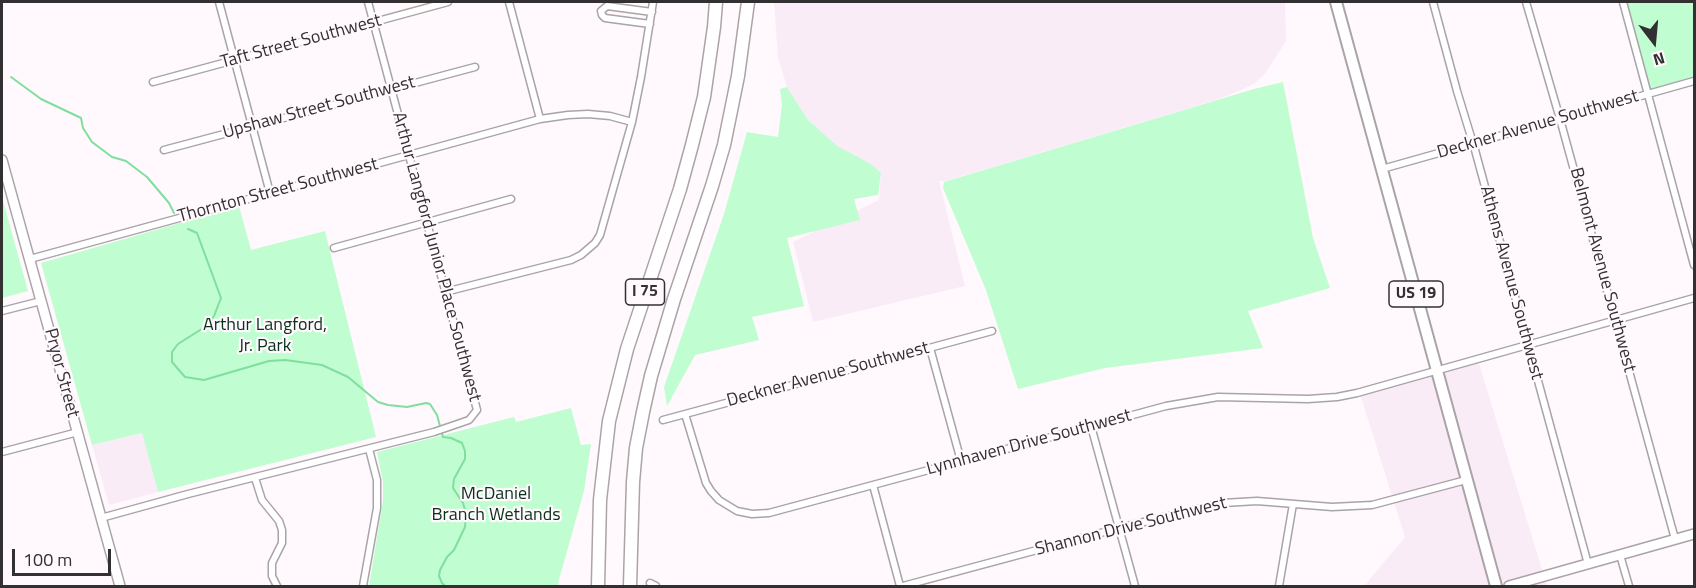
<!DOCTYPE html>
<style>
body{margin:0}
#map{position:relative;width:1696px;height:588px;overflow:hidden;background:#fff8fd;font-family:"Titillium Web",sans-serif}
canvas{display:block}
.frame{position:absolute;inset:0;border:3px solid #333032;pointer-events:none}
.north{position:absolute;left:1624px;top:12px;width:60px;height:60px;-webkit-text-stroke:4px #fff8fd;paint-order:stroke;rotate:164deg;font-size:16px;font-weight:700;line-height:24px;text-align:center;color:#333032}
.north::after{content:'';display:block;margin:auto;width:21px;height:27px;background:#333032;clip-path:polygon(50% 0,100% 100%,50% 72%,0 100%)}
.scale{position:absolute;left:12px;top:549px;width:99px;height:27px;box-sizing:border-box;border:3px solid #333032;border-top:0;padding-left:8px;font-size:18px;line-height:21px;white-space:nowrap;color:#333032;-webkit-text-stroke:4px #fff8fd;paint-order:stroke}
</style>
<div id="map">
<canvas width="1696" height="588"></canvas>
<div class="frame"></div>
<div class="north">N</div>
<div class="scale">100 m</div>
</div>
<script>
const c = document.querySelector('canvas').getContext('2d');
c.lineJoin = 'round';
function fillPath(path, color) {
  c.fillStyle = color;
  c.fill(path, 'evenodd');
}
function shape(rows) {
  const path = new Path2D();
  for (const r of rows) {
    path.moveTo(r[0], r[1]);
    for (let i = 2; i < r.length; i += 2) path.lineTo(r[i], r[i + 1]);
  }
  return path;
}
function stroke(path, color, width, dash) {
  c.strokeStyle = color;
  c.lineWidth = width;
  c.lineCap = dash ? 'butt' : 'round';
  c.setLineDash(dash || []);
  c.stroke(path);
}
function label(font, color, halo, rows, align = 'center') {
  c.font = font + ' "Titillium Web",sans-serif';
  c.lineWidth = 4.5;
  c.setLineDash([]);
  c.textBaseline = 'middle';
  c.strokeStyle = halo;
  c.fillStyle = color;
  for (const [text, x, y, turn = 0] of rows) {
    c.save();
    c.translate(x, y);
    c.rotate((+turn || 0) * Math.PI / 180);
    c.textAlign = isNaN(turn) ? turn : align;
    if (halo) c.strokeText(text, 0, 0);
    c.fillText(text, 0, 0);
    c.restore();
  }
}
fillPath(shape([
 [774,2,1285,2,1286,41,1265,74,1255,83,1239,91,1216,100,946,181,939,181,965,286,813,322,793,242,879,200,881,173,871,164,837,147,808,120,787,87,778,58],
 [1477,357,1547,586,1364,586,1405,537,1359,391],
 [142,433,158,492,109,505,92,445]
]), '#faecf7');
fillPath(shape([
 [1620,2,1694,2,1694,79,1645,92],
 [1283,82,1313,238,1330,288,1248,311,1263,348,1105,368,1018,389,986,290,943,188,944,182,1254,89],
 [787,87,808,120,837,146,871,164,881,173,878,195,854,199,860,220,787,238,804,306,752,317,759,340,695,355,667,406,664,387,724,214,747,132,778,137,782,105,780,89],
 [2,197,28,291,2,298],
 [239,206,251,250,325,231,376,437,158,492,142,433,92,445,41,263],
 [571,408,581,445,591,444,584,491,558,583,559,586,369,586,383,501,383,482,377,452,514,417,516,422]
]), '#c0fdd1');
stroke(shape([
 [11,77,41,99,81,118,83,128,92,142,112,157,126,161,147,177,169,203,174,213],
 [188,229,197,233,221,298,214,316,208,325,178,344,172,352,172,362,185,377,204,380,269,361,285,360,322,365,348,377,378,402,388,405,407,407,426,403,430,404,437,415,443,437,451,438,462,443,465,451,465,459,454,479,453,488,463,503,466,514,465,527,454,550,447,557,440,570,439,576,442,583,445,586]
]), '#80de9e', 2);
const street = shape([
 [219,2,270,193],
 [509,2,540,119],
 [1433,2,1457,91,1475,150,1588,564],
 [1526,2,1560,119,1675,539],
 [1623,2,1694,265],
 [650,24,605,18,602,15,601,11,607,6,652,12],
 [153,82,448,2],
 [164,150,475,67],
 [1382,169,1694,81],
 [334,248,511,199],
 [30,259,540,119,568,115,588,114,610,116,632,122],
 [445,292,571,260,581,255,595,243,600,235,632,122,641,77,653,2],
 [2,311,41,301],
 [930,348,961,461],
 [685,414,706,483,711,491,719,500,737,511,752,514,769,513,1166,406,1218,397,1308,399,1337,397,1357,393,1694,298],
 [663,420,992,331],
 [1091,426,1135,586],
 [2,452,78,432],
 [255,478,262,500,279,521,282,530,282,543,272,563,272,576,277,586],
 [873,485,900,586],
 [101,518,188,494,434,432,469,420,477,410,368,2],
 [1620,555,1629,586],
 [650,583,656,586],
 [363,586,377,508,377,480,369,449],
 [903,586,1119,528,1223,503,1257,501,1332,507,1372,505,1466,480],
 [1279,586,1293,504]
]);
const secondary = shape([
 [2,160,120,586],
 [1509,586,1694,534]
]);
const primary = shape([
 [1336,2,1496,586]
]);
const highway = shape([
 [598,586,600,500,609,421,627,349,680,189,692,145,704,97,714,27,716,2],
 [630,586,633,482,636,448,643,412,651,376,674,299,712,186,724,145,738,76,748,2]
]);
stroke(street, '#aaa3a8', 9);
stroke(secondary, '#aaa3a8', 12);
stroke(primary, '#aaa3a8', 14);
stroke(highway, '#aaa3a8', 15);
stroke(street, '#fff', 6);
stroke(secondary, '#fff', 9);
stroke(primary, '#fff', 10);
stroke(highway, '#fff', 12);
for (const [x, y, w] of [
 [645,292,39],
 [1416,294,54]
]) {
  const box = new Path2D();
  box.roundRect(x - w / 2, y - 13, w, 26, 4.5);
  c.fillStyle = '#fff8fd';
  c.fill(box);
  stroke(box, '#333032', 1.5);
}
label('bold 16px', '#333032', null, [
 ["I 75",645,292],
 ["US 19",1416,294]
]);
label('18px', '#333032', '#fff8fd', [
 ["Taft Street Southwest",301,42,-15],
 ["Upshaw Street Southwest",319,108,-15],
 ["Deckner Avenue Southwest",1538,125,-16],
 ["Thornton Street Southwest",278,191,-15],
 ["Arthur Langford Junior Place Southwest",436,257,75],
 ["Belmont Avenue Southwest",1602,270,75],
 ["Athens Avenue Southwest",1511,283,75],
 ["Pryor Street",61,373,75],
 ["Deckner Avenue Southwest",828,375,-15],
 ["Lynnhaven Drive Southwest",1029,443,-15],
 ["Shannon Drive Southwest",1131,527,-14]
]);
label('18px', '#09321a', '#fff8fd', [
 ["Arthur Langford,",265,326],
 ["Jr. Park",265,347],
 ["McDaniel",496,495],
 ["Branch Wetlands",496,516]
]);
</script>
